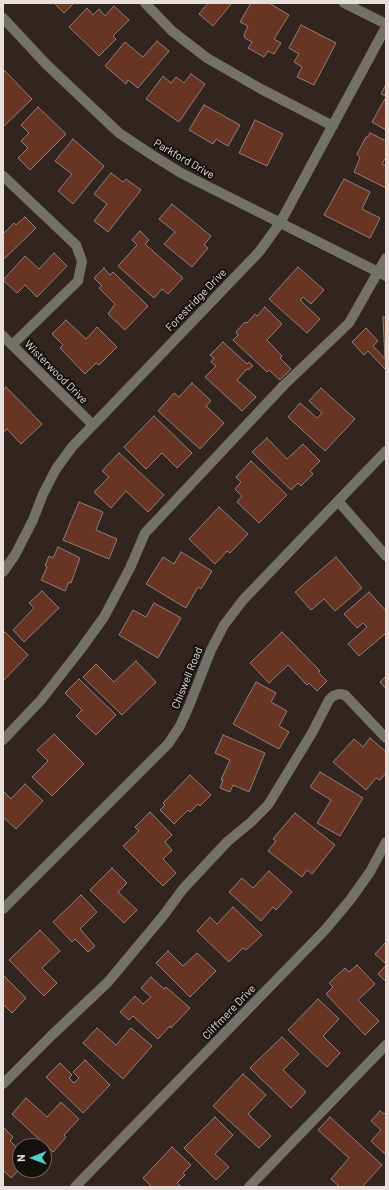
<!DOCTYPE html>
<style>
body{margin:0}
#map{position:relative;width:389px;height:1190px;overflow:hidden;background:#32251f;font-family:Barlow,sans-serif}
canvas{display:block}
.frame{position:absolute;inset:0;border:4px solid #e7dfdb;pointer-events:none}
.north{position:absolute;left:12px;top:1138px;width:40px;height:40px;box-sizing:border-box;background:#15100d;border:1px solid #69635f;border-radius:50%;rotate:269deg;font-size:11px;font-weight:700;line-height:16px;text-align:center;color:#e7dfdb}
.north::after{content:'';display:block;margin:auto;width:14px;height:18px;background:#53cdc9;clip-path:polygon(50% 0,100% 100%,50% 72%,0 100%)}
</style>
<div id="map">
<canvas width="389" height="1190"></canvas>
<div class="frame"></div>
<div class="north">N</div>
</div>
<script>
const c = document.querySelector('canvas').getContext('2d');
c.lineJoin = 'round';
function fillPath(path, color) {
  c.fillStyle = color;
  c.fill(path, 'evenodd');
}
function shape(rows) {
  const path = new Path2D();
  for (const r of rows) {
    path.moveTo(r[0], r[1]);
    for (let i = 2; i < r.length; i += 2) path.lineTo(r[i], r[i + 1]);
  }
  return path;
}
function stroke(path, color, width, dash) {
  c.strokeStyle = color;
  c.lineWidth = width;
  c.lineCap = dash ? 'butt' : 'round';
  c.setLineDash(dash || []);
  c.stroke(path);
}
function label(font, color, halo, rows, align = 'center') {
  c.font = font + ' Barlow,sans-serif';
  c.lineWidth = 4;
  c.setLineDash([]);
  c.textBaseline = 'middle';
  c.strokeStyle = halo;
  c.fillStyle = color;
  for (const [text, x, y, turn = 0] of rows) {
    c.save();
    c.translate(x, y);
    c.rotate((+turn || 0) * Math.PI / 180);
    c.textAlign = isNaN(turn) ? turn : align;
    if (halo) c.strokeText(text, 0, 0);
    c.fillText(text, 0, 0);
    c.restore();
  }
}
const building = shape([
 [54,3,74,3,64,13,54,3],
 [208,3,232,3,213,26,199,14,208,3],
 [251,3,269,3,289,15,274,39,281,43,274,54,268,51,264,57,248,48,252,42,245,38,244,35,248,26,240,22,251,3],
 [114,6,129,20,113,36,116,39,99,56,69,27,87,8,93,15,99,9,105,16,114,6],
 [301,25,336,43,314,85,297,77,302,67,294,62,299,54,289,48,301,25],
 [157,41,169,51,138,88,128,80,126,84,105,66,125,42,143,57,157,41],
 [5,71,32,99,3,127,3,72,5,71],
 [191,74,205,84,179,122,146,99,163,76,171,83,176,77,184,83,191,74],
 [386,84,386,96,381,94,386,84],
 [386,97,386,130,372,122,386,97],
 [204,105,240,125,228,146,216,139,213,144,189,130,204,105],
 [38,107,66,134,30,170,18,158,28,148,21,141,29,133,21,125,38,107],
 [255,120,283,134,267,166,239,153,255,120],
 [370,133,386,141,386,157,382,164,386,166,386,188,354,172,360,158,357,154,366,137,368,137,370,133],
 [73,139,104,166,73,204,58,191,72,174,55,161,73,139],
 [111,173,123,182,126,179,141,190,108,232,94,221,107,204,94,194,111,173],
 [344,179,370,192,362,209,380,218,370,238,324,215,344,179],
 [172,204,211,236,204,245,208,248,192,267,164,244,175,232,159,219,172,204],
 [25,217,36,228,3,260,3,234,14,223,16,225,25,217],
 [140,231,149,240,145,244,183,278,168,294,162,289,154,298,118,266,137,245,132,240,140,231],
 [54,253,67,266,37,297,25,285,17,293,3,280,25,256,39,269,54,253],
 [298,267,324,290,311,304,303,297,300,300,320,319,307,333,269,299,298,267],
 [104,268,110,275,113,272,148,306,125,330,108,314,115,304,99,288,102,286,94,278,104,268],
 [265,307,282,324,267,340,282,356,280,358,291,369,280,380,269,370,267,372,233,340,238,335,236,332,245,322,247,323,255,314,257,316,265,307],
 [383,317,386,317,386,370,368,351,364,355,352,342,366,328,378,341,373,346,385,359,383,317],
 [66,320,86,339,97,327,117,347,99,365,96,363,85,374,60,348,63,345,52,334,66,320],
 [223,342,247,364,249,362,253,366,248,370,247,369,237,380,256,397,242,411,205,377,216,366,211,362,214,358,210,355,223,342],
 [192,383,211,401,206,406,224,423,200,449,158,411,174,393,179,397,192,383],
 [6,387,42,424,21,444,7,429,3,433,3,391,6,387],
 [321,388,355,419,325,451,288,417,300,403,317,418,322,413,309,401,321,388],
 [154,416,192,453,177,468,162,453,146,469,124,447,154,416],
 [267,438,287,459,303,444,320,461,310,471,313,474,301,486,298,483,291,490,252,452,267,438],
 [119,453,164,495,148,512,126,491,111,508,94,492,109,477,102,471,119,453],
 [251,461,287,495,259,523,237,502,242,496,235,489,241,482,236,477,251,461],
 [79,502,103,512,96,530,117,539,109,559,63,540,79,502],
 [219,507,248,534,230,553,227,551,215,564,189,539,219,507],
 [58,547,80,558,71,583,69,582,65,591,41,580,47,567,45,566,49,556,53,558,58,547],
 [181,552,212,571,201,589,198,587,186,608,146,584,163,557,174,564,181,552],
 [336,557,362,588,335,611,324,599,311,610,295,592,336,557],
 [42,591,59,608,24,642,13,630,34,608,29,603,42,591],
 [369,592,386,611,386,633,359,656,348,644,367,627,363,623,357,628,344,614,369,592],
 [154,603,181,618,158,658,119,635,133,610,146,617,154,603],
 [5,632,28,655,3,681,3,634,5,632],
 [282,632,320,671,318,672,327,681,317,691,309,683,307,685,288,665,269,683,250,663,282,632],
 [136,661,156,682,122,715,83,677,96,664,114,682,136,661],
 [386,676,386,689,380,682,386,676],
 [79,679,116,715,96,735,76,716,82,710,65,693,79,679],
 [256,682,276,693,271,702,287,711,279,726,289,732,279,749,233,724,256,682],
 [54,734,84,764,52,796,32,777,48,761,37,750,54,734],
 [223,735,265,753,249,792,233,785,230,792,220,788,223,780,221,780,230,760,215,753,223,735],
 [370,738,386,752,386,773,380,780,376,778,366,790,333,762,354,739,363,747,370,738],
 [320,772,363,798,340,836,317,823,331,800,310,787,320,772],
 [190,775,211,795,200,806,198,804,190,812,188,810,174,824,160,810,165,805,163,803,190,775],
 [25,784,43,801,16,829,3,817,3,791,11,799,25,784],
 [150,812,172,835,165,842,172,850,163,859,176,873,163,886,123,846,139,831,135,827,150,812],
 [295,813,335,845,312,874,307,870,302,877,268,851,276,841,273,839,295,813],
 [112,868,127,883,118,892,137,910,124,923,90,890,112,868],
 [269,871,292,892,276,910,273,907,261,921,229,892,242,878,253,888,269,871],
 [81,895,97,912,80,929,95,946,88,952,75,939,72,942,53,922,81,895],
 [233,907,262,935,246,950,243,948,229,962,197,931,210,917,217,924,233,907],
 [40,930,60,951,42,968,57,983,44,996,9,960,40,930],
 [386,942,386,964,375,954,386,942],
 [168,951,183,966,197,953,216,971,190,997,156,963,168,951],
 [357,965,375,984,358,1000,379,1021,365,1035,326,994,333,987,329,983,345,968,349,972,357,965],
 [386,965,386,982,378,974,386,965],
 [3,975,26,998,12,1013,4,1005,3,1007,3,975],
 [151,977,164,989,166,987,190,1008,171,1028,170,1026,158,1039,133,1016,129,1020,120,1012,135,996,143,1004,151,997,141,988,151,977],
 [318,999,339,1019,323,1036,340,1053,327,1067,288,1030,318,999],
 [97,1028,116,1045,131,1028,152,1046,123,1079,83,1043,97,1028],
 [282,1037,299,1054,283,1070,306,1092,291,1108,250,1068,282,1037],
 [85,1060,110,1085,83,1113,46,1077,60,1063,72,1075,69,1078,74,1083,79,1078,73,1072,85,1060],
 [243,1074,266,1095,248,1114,271,1136,259,1148,213,1106,243,1074],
 [26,1098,47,1117,61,1102,79,1119,64,1135,66,1137,53,1152,12,1114,26,1098],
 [380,1111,384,1114,386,1112,386,1155,371,1141,381,1130,371,1121,380,1111],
 [215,1117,233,1135,215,1154,229,1167,216,1180,184,1148,215,1117],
 [330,1117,382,1165,362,1187,340,1187,331,1179,349,1158,318,1130,330,1117],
 [3,1127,13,1137,10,1141,20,1151,20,1169,11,1178,3,1170,3,1127],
 [172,1147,191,1165,183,1173,185,1175,177,1183,182,1187,152,1187,143,1178,172,1147]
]);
fillPath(building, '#683424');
stroke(building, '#907f7a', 1);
stroke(shape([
 [145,3,172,31,207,58,261,89,333,126],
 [344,3,386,24],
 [3,18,46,64,119,133,152,155,181,173,386,276],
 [3,176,76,245,82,261,78,281,12,345],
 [3,336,93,425],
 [338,501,386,556],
 [3,572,15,555,33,520,43,494,56,469,72,447,259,252,280,223,386,27],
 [3,740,41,700,81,649,104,617,130,568,145,533,284,385,349,323,386,258],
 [3,909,168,744,180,726,189,706,211,650,224,625,243,600,386,451],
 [3,1084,52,1035,108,982,163,916,183,889,227,842,251,822,268,805,312,733,329,700,333,696,339,694,345,695,386,738],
 [75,1187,325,930,350,900,370,872,386,842],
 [249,1187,386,1045]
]), '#74716b', 10);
label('11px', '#e7dfdb', '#15100d', [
 ["Parkford Drive",184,159,30],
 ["Forestridge Drive",196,300,-46],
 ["Wisterwood Drive",56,372,45],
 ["Chiswell Road",187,678,-68],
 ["Cliffmere Drive",229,1012,-46]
]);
</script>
